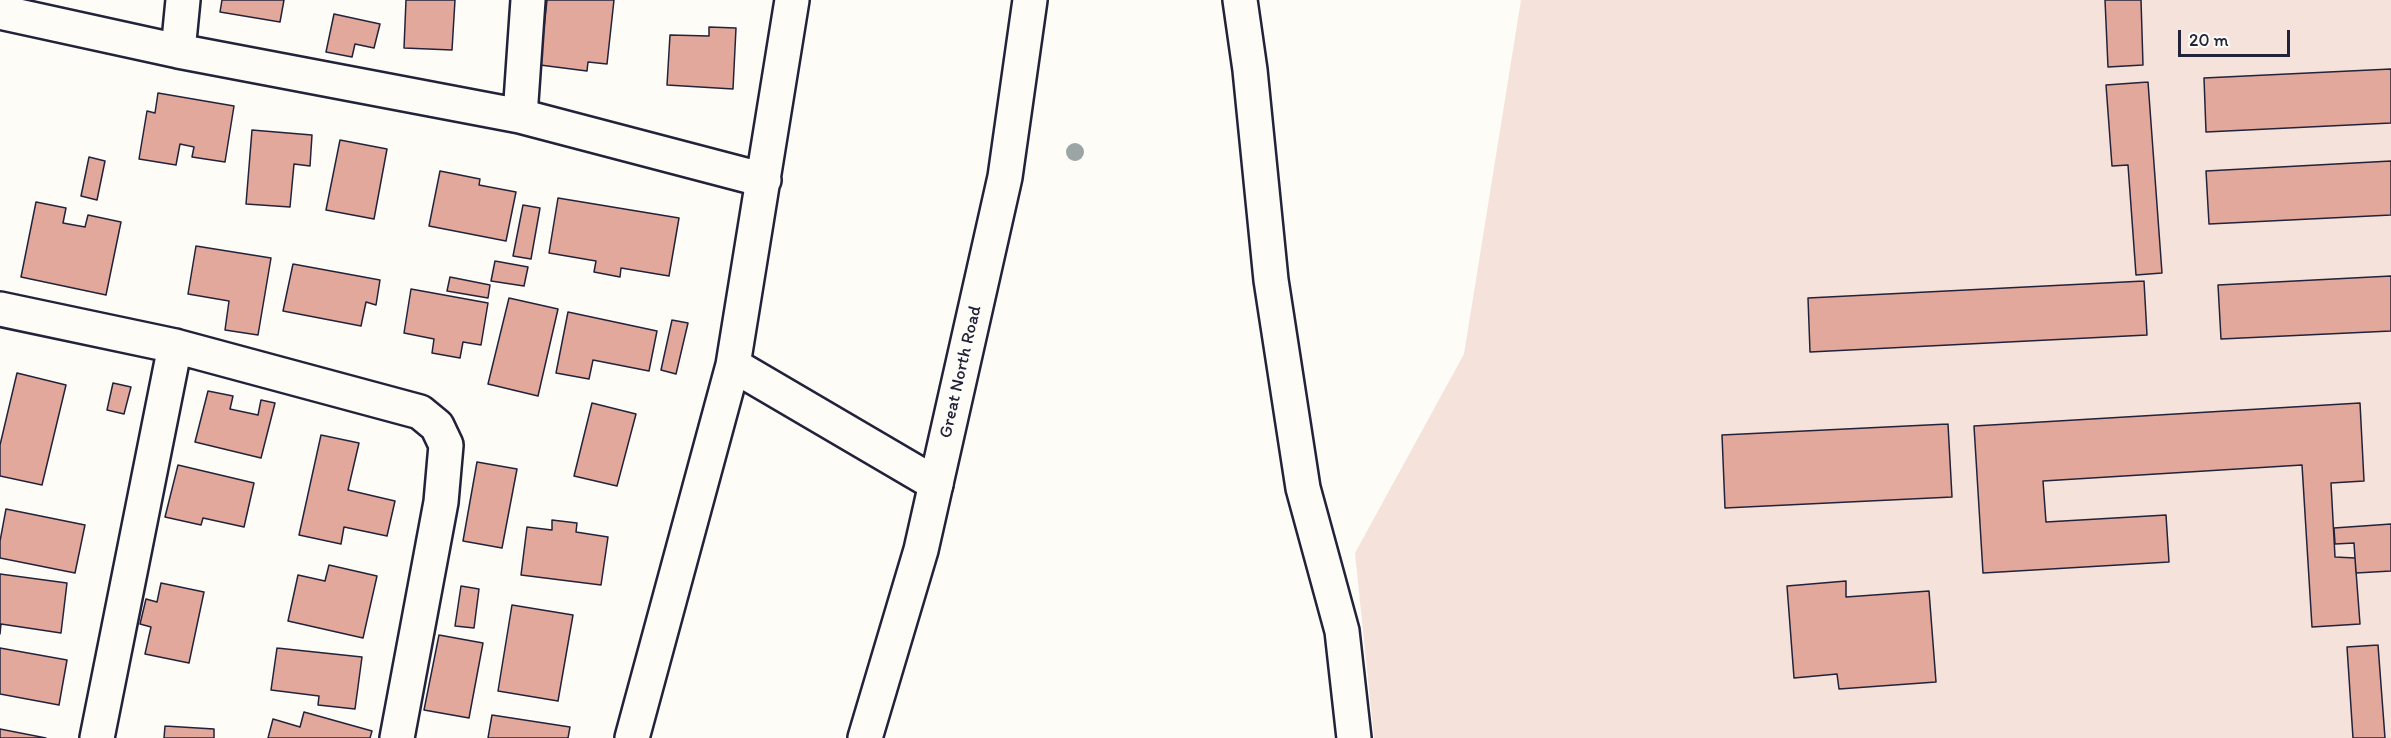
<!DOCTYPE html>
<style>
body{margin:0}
#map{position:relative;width:2391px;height:738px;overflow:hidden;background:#fdfcf7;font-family:Itim,sans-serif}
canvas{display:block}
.scale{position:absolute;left:2178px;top:30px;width:112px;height:27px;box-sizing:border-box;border:3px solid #22223b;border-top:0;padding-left:8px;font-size:18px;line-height:21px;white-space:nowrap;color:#22223b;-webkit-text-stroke:4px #fdfcf7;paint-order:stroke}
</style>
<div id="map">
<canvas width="2391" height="738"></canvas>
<div class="scale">20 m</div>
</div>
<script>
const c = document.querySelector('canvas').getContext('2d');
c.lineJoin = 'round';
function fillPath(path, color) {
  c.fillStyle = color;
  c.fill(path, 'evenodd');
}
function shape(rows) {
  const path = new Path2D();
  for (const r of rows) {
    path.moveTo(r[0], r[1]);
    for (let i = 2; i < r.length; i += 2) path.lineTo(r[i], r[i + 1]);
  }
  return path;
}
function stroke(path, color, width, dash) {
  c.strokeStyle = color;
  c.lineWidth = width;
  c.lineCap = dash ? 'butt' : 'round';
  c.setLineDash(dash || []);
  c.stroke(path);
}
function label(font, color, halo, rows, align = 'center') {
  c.font = font + ' Itim,sans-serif';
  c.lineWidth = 4.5;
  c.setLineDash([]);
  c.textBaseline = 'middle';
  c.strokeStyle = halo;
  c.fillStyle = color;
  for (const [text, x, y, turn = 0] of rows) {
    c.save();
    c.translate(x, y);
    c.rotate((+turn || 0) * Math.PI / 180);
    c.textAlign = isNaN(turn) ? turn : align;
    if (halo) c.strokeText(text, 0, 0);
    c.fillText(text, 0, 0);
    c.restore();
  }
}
fillPath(shape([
 [1521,0,2391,0,2391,738,1374,738,1355,553,1464,354]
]), '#f5e3db');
const building = shape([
 [222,0,284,0,280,22,220,12,222,0],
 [406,0,455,0,452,50,404,48,406,0],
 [547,0,614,0,607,64,588,62,587,71,540,65,547,0],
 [2105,0,2141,0,2143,65,2108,67,2105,0],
 [334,14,380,24,374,48,355,44,352,57,326,52,334,14],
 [709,27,736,28,733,89,667,85,670,35,709,36,709,27],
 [2391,69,2391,123,2206,132,2204,78,2391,69],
 [2148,82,2162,273,2136,275,2128,165,2112,166,2106,85,2148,82],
 [158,93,234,106,225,162,192,157,194,147,180,144,176,165,139,159,147,111,155,113,158,93],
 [252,130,312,135,310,166,294,164,290,207,246,204,252,130],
 [340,140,387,149,374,219,326,210,340,140],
 [89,157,105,161,97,200,81,196,89,157],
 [2391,161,2391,215,2209,224,2206,171,2391,161],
 [440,171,480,179,479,185,516,192,506,241,429,226,440,171],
 [558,198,679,218,669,276,621,268,620,277,594,272,596,261,549,253,558,198],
 [36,202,66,208,63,223,85,227,88,215,121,222,106,295,21,277,36,202],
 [523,205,540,208,531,259,513,256,523,205],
 [196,246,271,258,258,335,225,330,229,301,188,294,196,246],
 [495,261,528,267,524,286,491,281,495,261],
 [293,264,380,280,376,305,366,302,361,326,283,311,293,264],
 [2391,276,2391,331,2221,339,2218,285,2391,276],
 [450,277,490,285,488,298,447,291,450,277],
 [2144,281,2147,335,1810,352,1808,298,2144,281],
 [411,289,488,303,481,345,463,342,460,358,432,353,434,339,404,333,411,289],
 [509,298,558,309,538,396,488,384,509,298],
 [568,312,657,331,649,371,593,360,589,379,556,373,568,312],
 [672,320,688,323,676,374,661,370,672,320],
 [17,373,66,385,42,485,0,476,0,445,17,373],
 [113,383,131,387,124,414,107,410,113,383],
 [208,391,233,396,230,409,258,415,261,400,275,403,261,458,195,442,208,391],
 [592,403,636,414,617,486,574,476,592,403],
 [2360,403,2364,481,2331,483,2335,557,2355,558,2360,624,2312,627,2302,465,2043,481,2046,522,2166,515,2169,562,1983,573,1974,426,2360,403],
 [1948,424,1952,497,1725,508,1722,435,1948,424],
 [321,435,359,443,348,490,395,501,387,536,344,527,341,544,299,535,321,435],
 [477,462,517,469,502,548,463,541,477,462],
 [178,465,254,483,244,527,203,518,201,525,165,517,178,465],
 [6,509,85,525,75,573,0,558,0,541,6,509],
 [552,520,577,523,576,532,608,537,601,585,521,575,527,527,552,530,552,520],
 [2391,524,2391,571,2356,573,2354,543,2335,544,2334,528,2391,524],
 [329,565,377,576,363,638,288,621,298,575,325,581,329,565],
 [0,574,67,583,61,633,1,624,0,634,0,574],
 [1846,581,1846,597,1929,591,1936,682,1839,689,1837,674,1794,678,1787,586,1846,581],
 [161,583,204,592,189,663,145,654,151,627,140,624,146,599,157,602,161,583],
 [461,586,479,589,474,628,455,626,461,586],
 [512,605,573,615,558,701,498,691,512,605],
 [439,635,483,643,469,718,424,710,439,635],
 [2378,645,2385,738,2353,738,2347,647,2378,645],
 [0,648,67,660,59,705,0,694,0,648],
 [277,648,362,657,355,709,318,705,319,696,271,690,277,648],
 [304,712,372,731,370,738,268,738,273,719,300,727,304,712],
 [492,715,570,727,568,738,488,738,492,715],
 [165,726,214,729,214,738,164,738,165,726],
 [0,729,46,738,0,738,0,729]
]);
fillPath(building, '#e1a89b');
stroke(building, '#22223b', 1.5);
const street = shape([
 [1240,0,1250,70,1271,280,1303,488,1342,631,1354,738],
 [0,12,178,51,520,116,764,180],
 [178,51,183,0],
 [520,116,528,0],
 [0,309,175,346,420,412,437,426,446,445,441,502,397,738],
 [733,365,936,484],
 [97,738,175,346],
 [632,738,733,365,792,0]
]);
const highway = shape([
 [865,738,921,550,1005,177,1030,0]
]);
stroke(street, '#22223b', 38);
stroke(highway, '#22223b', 38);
stroke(street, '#fdfcf7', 33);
stroke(highway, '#fdfcf7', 33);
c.fillStyle = '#9ba5a3';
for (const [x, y] of [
 [1075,152]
]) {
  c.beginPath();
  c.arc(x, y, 9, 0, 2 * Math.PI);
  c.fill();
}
label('18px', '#22223b', '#fdfcf7', [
 ["Great North Road",961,372,-77]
]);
</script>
